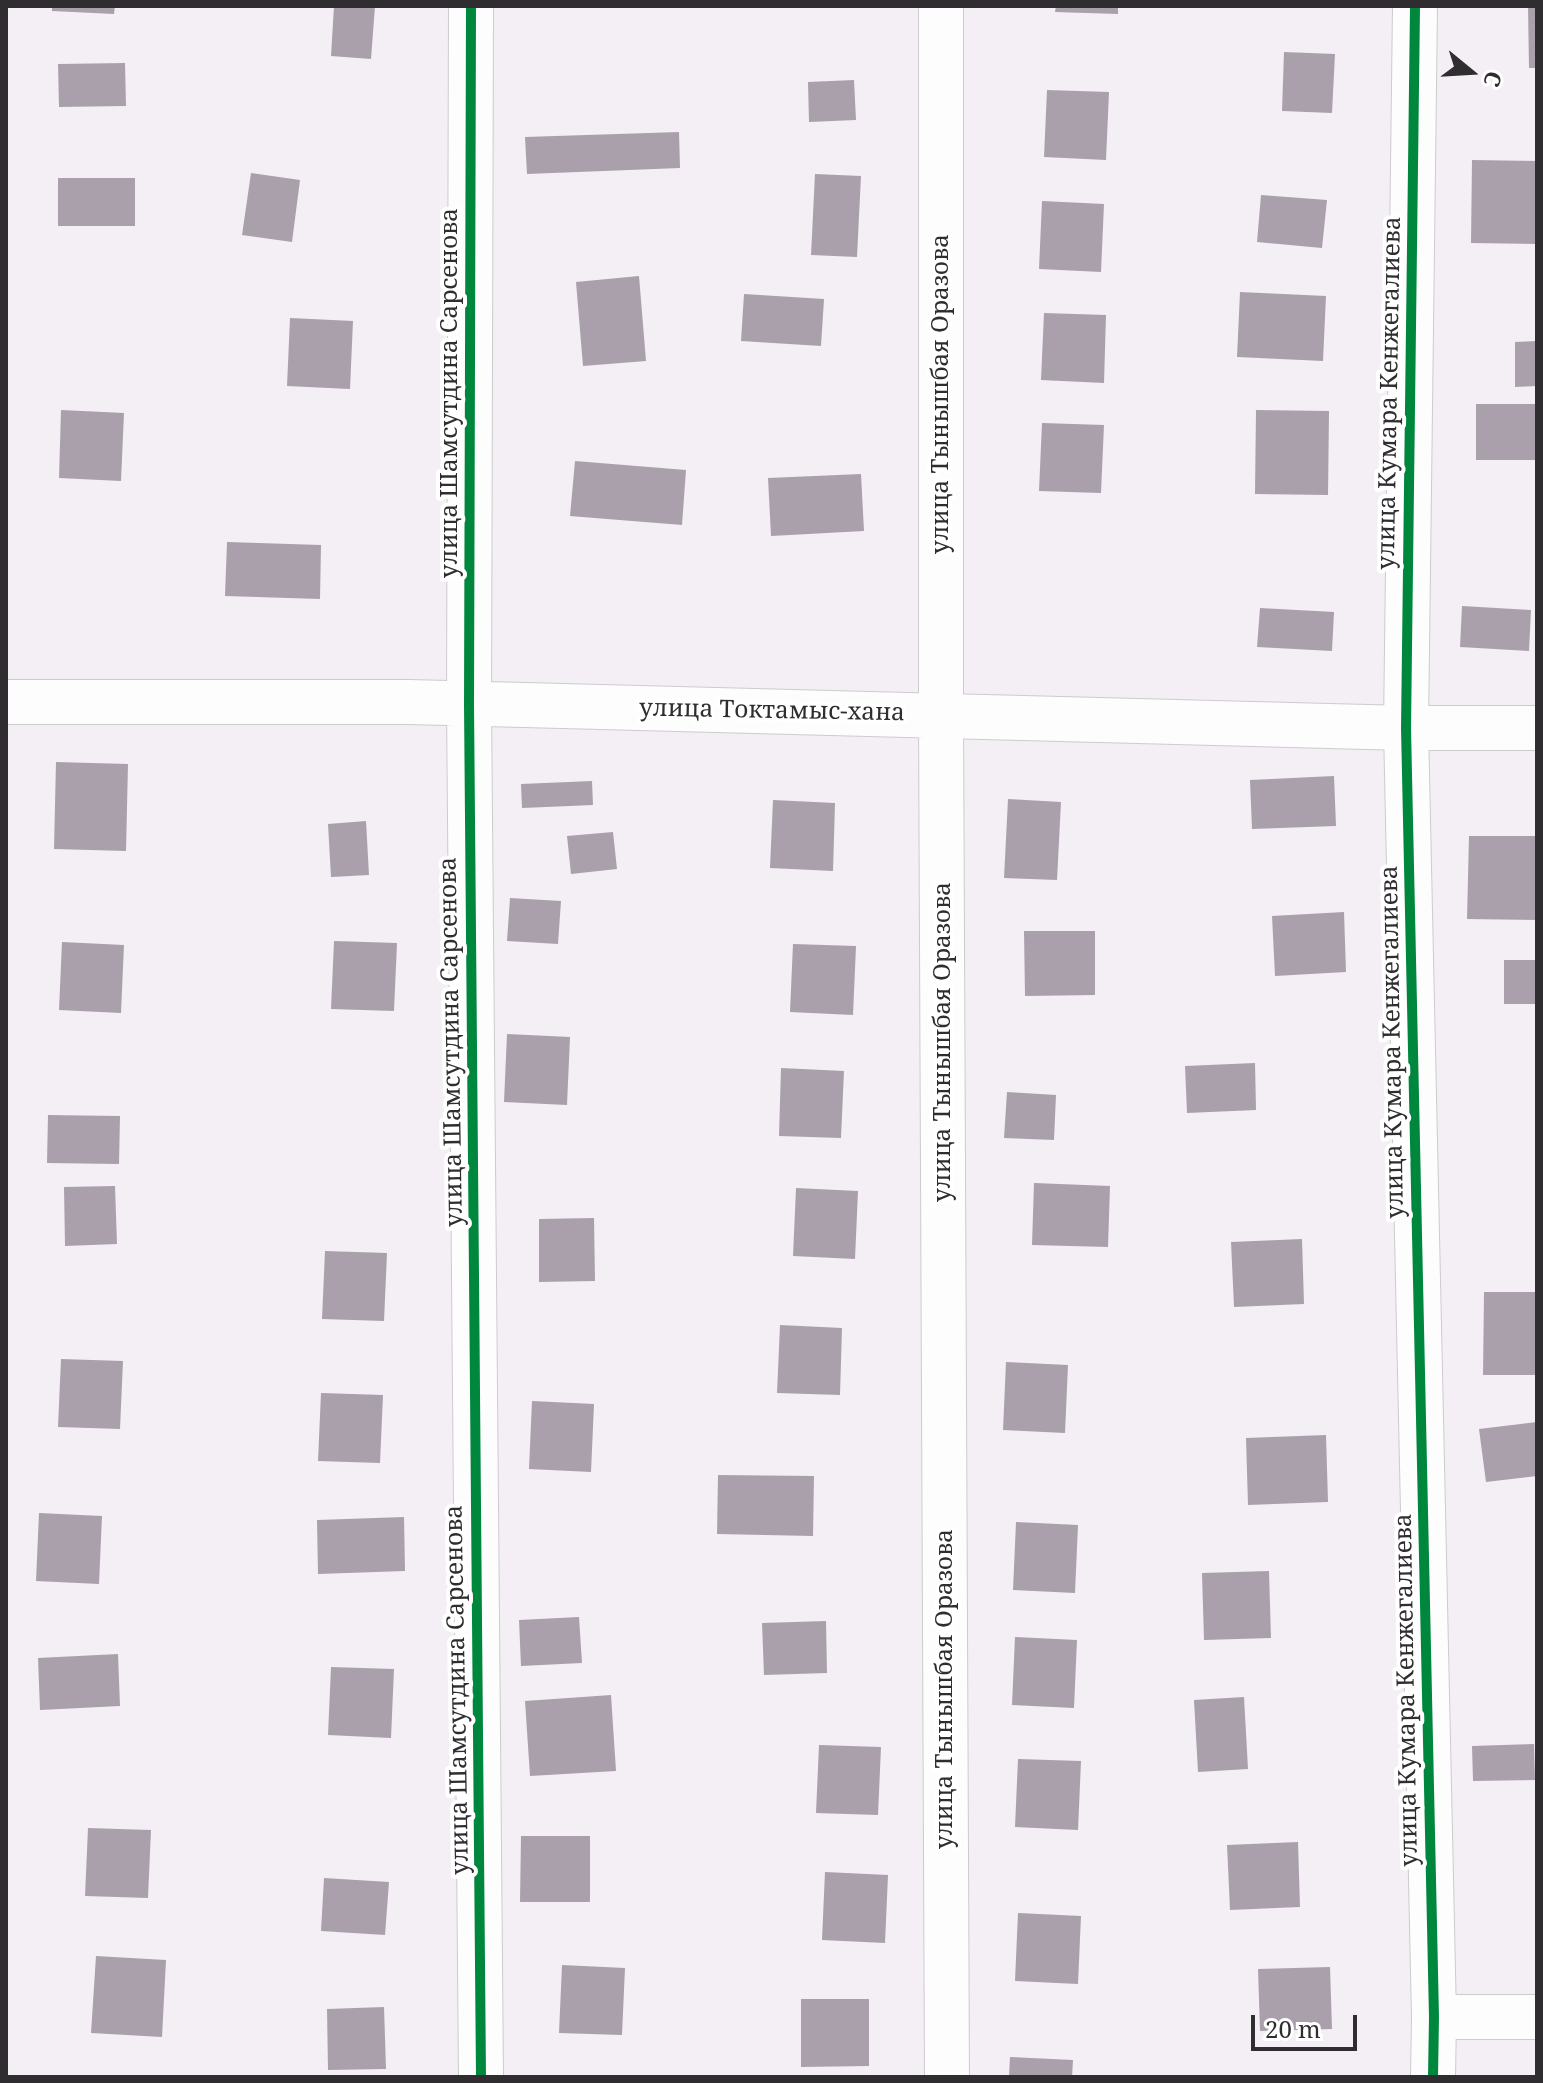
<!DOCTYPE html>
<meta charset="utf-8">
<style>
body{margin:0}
#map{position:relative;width:1543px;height:2083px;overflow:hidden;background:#f3eff4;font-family:"Noto Serif",serif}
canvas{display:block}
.frame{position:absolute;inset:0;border:8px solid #2f2d30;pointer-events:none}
.north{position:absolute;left:1431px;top:32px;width:80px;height:80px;-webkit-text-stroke:6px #fff;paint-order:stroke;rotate:108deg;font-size:22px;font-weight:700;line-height:32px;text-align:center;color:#2f2d30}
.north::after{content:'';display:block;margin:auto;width:28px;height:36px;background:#2f2d30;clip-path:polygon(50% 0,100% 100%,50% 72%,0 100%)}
.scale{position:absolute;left:1251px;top:2015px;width:106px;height:36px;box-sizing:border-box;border:4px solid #2f2d30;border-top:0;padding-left:10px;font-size:24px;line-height:28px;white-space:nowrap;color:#2f2d30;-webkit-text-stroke:6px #fff;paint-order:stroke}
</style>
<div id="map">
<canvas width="1543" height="2083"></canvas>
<div class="frame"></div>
<div class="north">С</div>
<div class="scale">20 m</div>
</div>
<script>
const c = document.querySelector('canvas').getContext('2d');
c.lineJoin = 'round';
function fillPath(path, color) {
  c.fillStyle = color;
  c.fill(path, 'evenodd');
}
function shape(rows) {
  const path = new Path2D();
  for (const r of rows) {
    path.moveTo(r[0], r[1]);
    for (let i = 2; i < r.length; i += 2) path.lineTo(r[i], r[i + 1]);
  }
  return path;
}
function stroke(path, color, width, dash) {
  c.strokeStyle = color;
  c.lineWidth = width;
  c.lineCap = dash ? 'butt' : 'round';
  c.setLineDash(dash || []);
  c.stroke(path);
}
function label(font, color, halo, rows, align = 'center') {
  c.font = font + ' "Noto Serif",serif';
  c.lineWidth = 8;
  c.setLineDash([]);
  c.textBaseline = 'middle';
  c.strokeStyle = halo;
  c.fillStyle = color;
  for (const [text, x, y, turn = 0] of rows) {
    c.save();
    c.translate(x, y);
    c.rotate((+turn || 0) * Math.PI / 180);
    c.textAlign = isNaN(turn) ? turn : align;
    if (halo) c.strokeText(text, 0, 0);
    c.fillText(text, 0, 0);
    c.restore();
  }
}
fillPath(shape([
 [52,6,115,6,114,14,52,11],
 [334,6,375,6,371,59,331,56],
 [1056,6,1118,6,1118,14,1055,12],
 [1528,6,1537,6,1537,68,1529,68],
 [1284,52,1335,54,1332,113,1282,111],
 [125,63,126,106,59,107,58,64],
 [854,80,856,120,809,122,808,82],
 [1047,90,1109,92,1106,160,1044,157],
 [679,132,680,168,527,174,525,137],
 [1472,160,1537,161,1537,244,1471,243],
 [251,173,300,180,292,242,242,235],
 [815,174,861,176,857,257,811,255],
 [58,178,135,178,135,226,58,226],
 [1261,195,1327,200,1322,248,1257,242],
 [1042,201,1104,204,1101,272,1039,269],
 [639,276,646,361,583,366,576,282],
 [1240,292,1326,296,1323,361,1237,357],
 [744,294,824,299,821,346,741,341],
 [1044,313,1106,315,1104,383,1041,380],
 [290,318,353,321,350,389,287,386],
 [1537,341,1537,386,1515,387,1515,342],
 [1476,404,1537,404,1537,460,1476,460],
 [61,410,124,413,121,481,59,478],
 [1256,410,1329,411,1328,495,1255,494],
 [1042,423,1104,425,1101,493,1039,491],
 [575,461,686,470,682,525,570,516],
 [861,474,864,531,771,536,768,478],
 [227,542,321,545,320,599,225,596],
 [1462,606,1531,610,1529,651,1460,647],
 [1260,608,1334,612,1332,651,1257,647],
 [56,762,128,764,126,851,54,849],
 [1334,776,1336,826,1252,829,1250,780],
 [592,781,593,805,522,808,521,784],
 [1008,799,1061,802,1057,880,1004,878],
 [773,800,835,803,833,871,770,868],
 [366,821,369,875,331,877,328,824],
 [613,832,617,869,571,874,567,836],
 [1469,836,1537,836,1537,920,1467,919],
 [510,898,561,901,558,944,507,941],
 [1344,912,1346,972,1275,976,1272,916],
 [1024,931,1095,931,1095,995,1025,996],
 [334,941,397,943,394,1011,331,1009],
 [62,942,124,945,121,1013,59,1010],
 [793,944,856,946,853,1015,790,1012],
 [1504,960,1537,960,1537,1004,1504,1004],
 [507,1034,570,1037,567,1105,504,1102],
 [1255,1063,1256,1110,1187,1113,1185,1066],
 [781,1068,844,1071,841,1138,779,1136],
 [1007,1092,1056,1095,1054,1140,1004,1138],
 [48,1115,120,1116,119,1164,47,1163],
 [1034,1183,1110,1186,1108,1247,1032,1245],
 [115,1186,117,1244,65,1246,64,1187],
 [796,1188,858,1191,855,1259,793,1256],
 [594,1218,595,1281,539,1282,539,1219],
 [1302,1239,1304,1304,1234,1307,1231,1242],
 [325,1251,387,1253,384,1321,322,1319],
 [1484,1292,1537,1292,1537,1375,1483,1375],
 [780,1325,842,1328,840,1395,777,1393],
 [61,1359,123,1361,120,1429,58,1427],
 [1006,1362,1068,1365,1065,1433,1003,1430],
 [321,1393,383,1395,380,1463,318,1461],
 [532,1401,594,1404,591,1472,529,1469],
 [1537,1422,1537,1476,1486,1482,1479,1429],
 [1326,1435,1328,1502,1248,1505,1246,1438],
 [718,1475,814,1476,813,1536,717,1534],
 [39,1513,102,1516,99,1584,36,1581],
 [404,1517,405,1571,318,1574,317,1520],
 [1016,1522,1078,1525,1075,1593,1013,1590],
 [1269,1571,1271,1638,1204,1640,1202,1573],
 [579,1617,582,1663,521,1666,519,1620],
 [826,1621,827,1673,764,1675,762,1623],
 [1015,1637,1077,1640,1074,1708,1012,1705],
 [118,1654,120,1706,40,1710,38,1658],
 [331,1667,394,1669,391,1738,328,1735],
 [611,1695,616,1771,530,1776,525,1701],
 [1244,1697,1248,1769,1198,1772,1194,1700],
 [1534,1744,1535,1780,1473,1781,1472,1746],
 [819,1745,881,1747,878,1815,816,1813],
 [1018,1759,1081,1761,1078,1830,1015,1827],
 [88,1828,151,1830,148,1898,85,1896],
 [521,1836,590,1836,590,1902,520,1902],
 [1298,1842,1300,1907,1230,1910,1227,1845],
 [825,1872,888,1875,885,1943,822,1940],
 [324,1878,389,1882,385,1935,321,1931],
 [1018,1913,1081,1916,1078,1984,1015,1981],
 [96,1956,166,1960,162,2037,91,2033],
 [562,1965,625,1968,622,2035,559,2033],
 [1330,1967,1332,2029,1260,2031,1258,1969],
 [801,1999,869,1999,869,2066,801,2067],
 [384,2007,386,2069,328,2070,327,2009],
 [1010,2057,1073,2060,1072,2077,1009,2077]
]), '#a9a0ac');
const minor = shape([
 [471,6,469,704,481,2077],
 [941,6,941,715,947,2077],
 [1415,6,1406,728,1434,2017,1433,2077],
 [6,702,409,702,1406,728,1537,728],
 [1434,2017,1537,2017]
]);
stroke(minor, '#cecbcf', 46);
stroke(minor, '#fdfdfd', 44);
stroke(shape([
 [471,6,469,704,481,2077],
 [1415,6,1406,728,1434,2017,1433,2077]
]), '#00873e', 10);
label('24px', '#2f2d30', '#fff', [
 ["улица Шамсутдина Сарсенова",450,393,-90],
 ["улица Кумара Кенжегалиева",1390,393,-89],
 ["улица Тынышбая Оразова",941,394,-90],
 ["улица Токтамыс-хана",772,711,1],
 ["улица Шамсутдина Сарсенова",452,1042,-91],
 ["улица Тынышбая Оразова",943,1042,-90],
 ["улица Кумара Кенжегалиева",1393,1042,-91],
 ["улица Тынышбая Оразова",945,1689,-90],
 ["улица Шамсутдина Сарсенова",458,1690,-91],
 ["улица Кумара Кенжегалиева",1407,1690,-91]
]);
</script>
